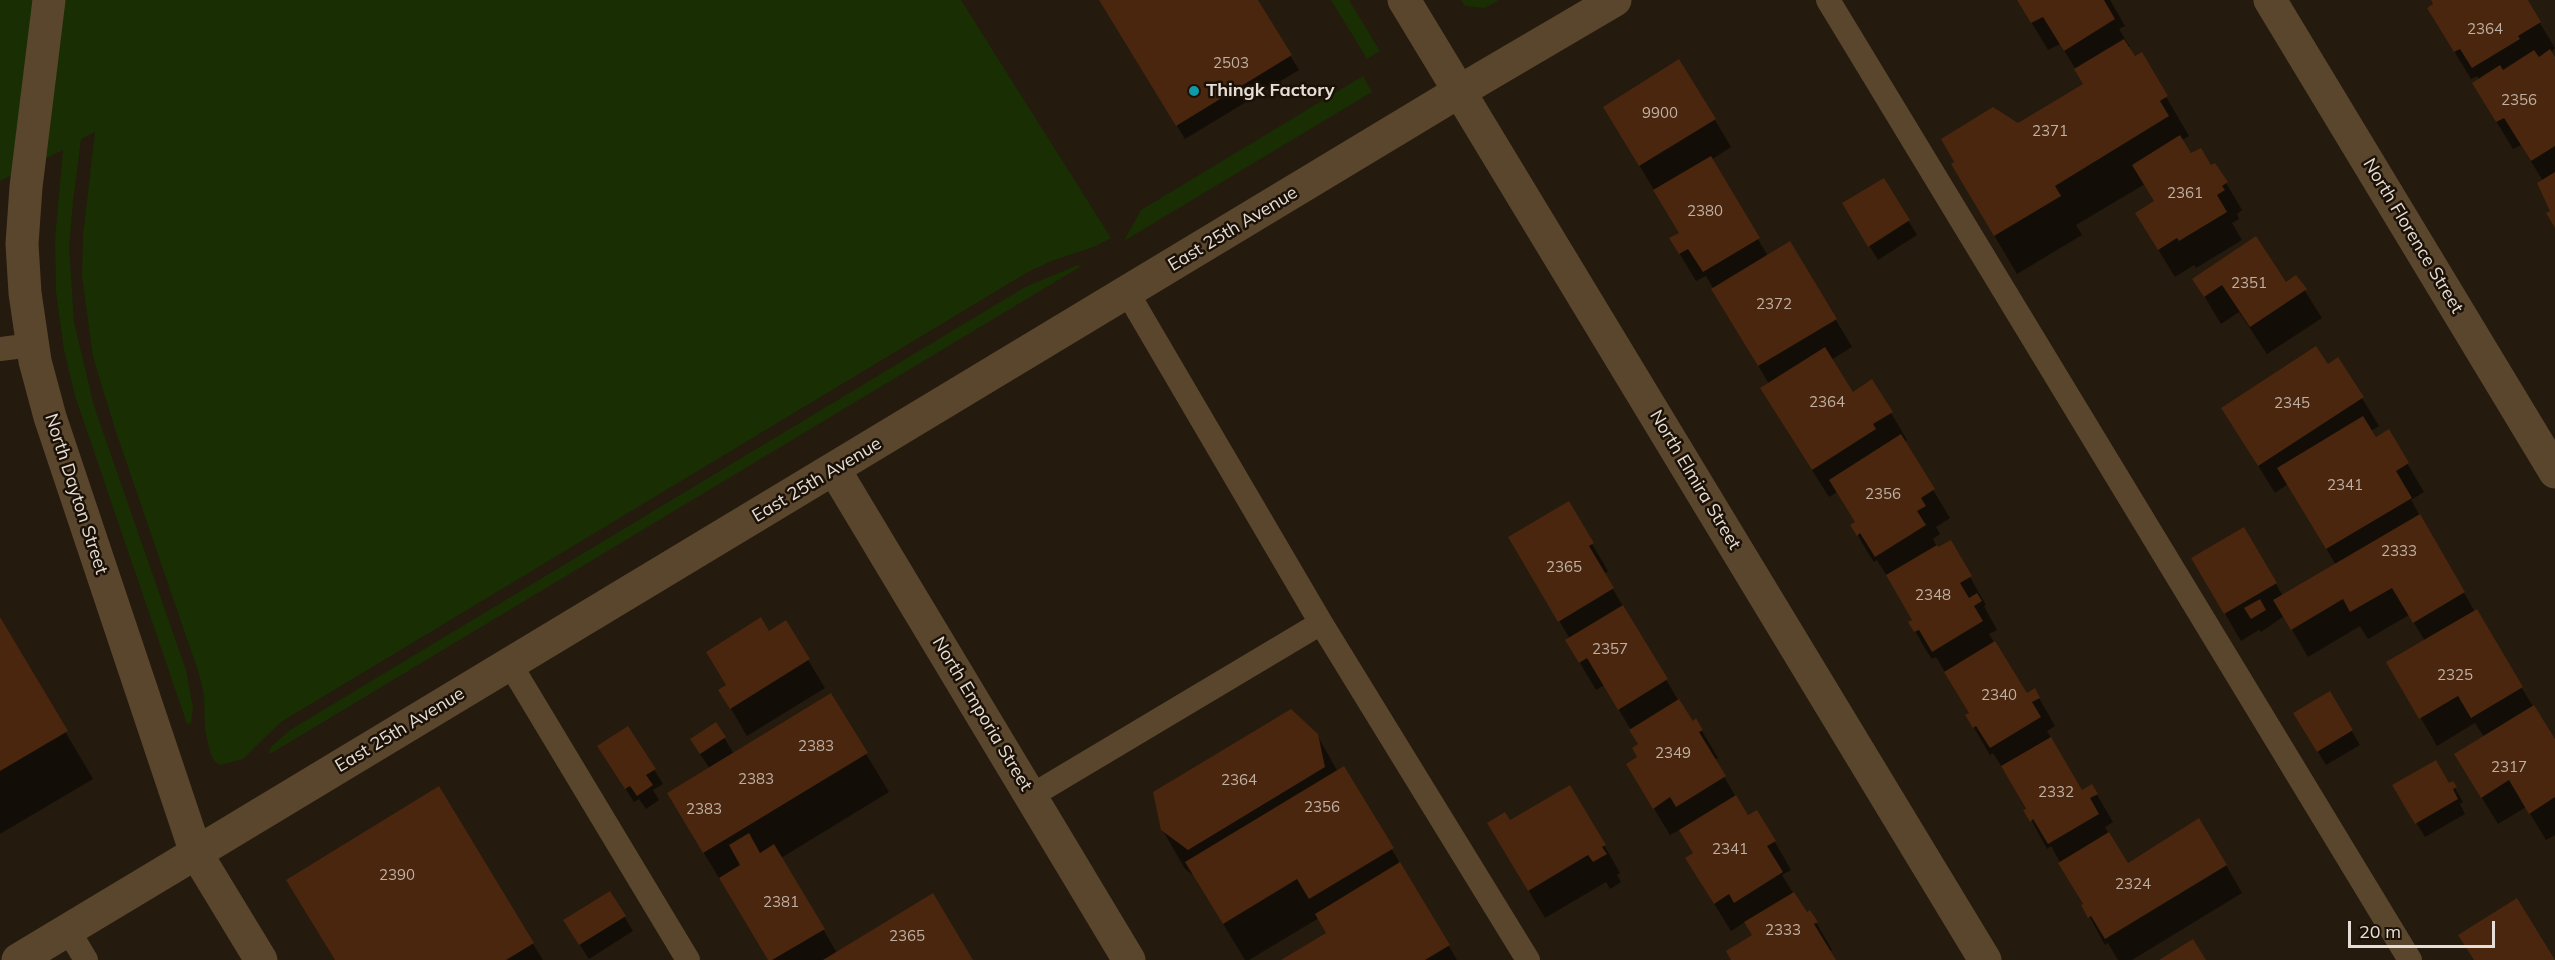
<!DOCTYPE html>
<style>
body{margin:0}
#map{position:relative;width:2555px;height:960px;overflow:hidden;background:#241a0e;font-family:Mulish,sans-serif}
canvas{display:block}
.scale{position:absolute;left:2348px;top:921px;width:147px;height:27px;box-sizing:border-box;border:3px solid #e6ded6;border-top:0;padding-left:8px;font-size:18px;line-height:21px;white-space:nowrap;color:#e6ded6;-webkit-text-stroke:4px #1b1106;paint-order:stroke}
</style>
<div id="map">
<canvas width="2555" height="960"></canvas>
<div class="scale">20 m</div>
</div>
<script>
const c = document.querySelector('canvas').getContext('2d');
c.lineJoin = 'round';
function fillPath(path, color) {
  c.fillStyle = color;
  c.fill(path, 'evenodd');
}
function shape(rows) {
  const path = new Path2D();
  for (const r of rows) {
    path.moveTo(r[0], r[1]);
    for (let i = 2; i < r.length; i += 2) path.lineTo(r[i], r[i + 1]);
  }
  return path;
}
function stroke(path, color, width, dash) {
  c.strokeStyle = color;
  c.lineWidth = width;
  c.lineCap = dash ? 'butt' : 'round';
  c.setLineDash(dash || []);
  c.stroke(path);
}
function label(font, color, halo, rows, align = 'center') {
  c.font = font + ' Mulish,sans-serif';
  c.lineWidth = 5;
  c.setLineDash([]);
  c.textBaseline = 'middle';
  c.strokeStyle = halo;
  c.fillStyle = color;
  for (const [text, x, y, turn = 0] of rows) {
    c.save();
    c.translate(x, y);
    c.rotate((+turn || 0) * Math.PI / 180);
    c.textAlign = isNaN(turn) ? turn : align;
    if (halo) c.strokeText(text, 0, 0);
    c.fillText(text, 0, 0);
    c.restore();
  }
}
fillPath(shape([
 [0,0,961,0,1111,238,1096,246,1054,260,1028,272,281,722,243,759,221,765,215,762,211,755,208,743,205,730,204,695,199,674,116,432,93,357,82,276,83,235,95,132,81,139,73,201,69,247,74,322,94,406,186,670,193,707,191,723,187,724,75,396,64,350,56,292,55,240,63,150,0,181],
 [1331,0,1349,0,1380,51,1367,59],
 [1461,0,1499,0,1485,8,1465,6],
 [1363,76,1372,92,1124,241,1141,210],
 [1078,265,1080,267,270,754,269,751,272,746,290,730,1025,287]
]), '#192e03');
fillPath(shape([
 [1100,0,1256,0,1299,70,1185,139],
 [2018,0,2110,0,2125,26,2119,29,2130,47,2128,48,2134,58,2141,54,2189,136,2182,140,2191,155,2211,167,2226,183,2242,210,2237,214,2239,219,2232,223,2242,240,2196,268,2194,265,2175,277,2153,241,2156,202,2145,184,2076,225,2082,235,2017,274,1975,203,2018,124,2085,84,2060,44,2048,50],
 [2432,0,2526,0,2555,48,2551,53,2555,60,2555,225,2543,181,2521,145,2513,149,2490,111,2480,80,2477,76,2471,79,2445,36],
 [1715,120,1731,147,1711,160,1768,256,1836,320,1852,347,1831,360,1853,394,1891,413,1907,440,1904,442,1950,518,1936,527,1940,534,1933,539,1938,549,1950,542,1986,605,1984,606,1997,630,1989,634,2026,695,2039,698,2055,726,2047,731,2081,792,2097,795,2113,822,2105,827,2127,865,2226,865,2242,893,2132,960,2118,960,2108,943,2105,945,2051,846,2047,849,2007,775,1993,753,1990,755,1983,743,1967,716,1970,714,1936,657,1932,659,1926,650,1910,622,1914,620,1892,584,1877,560,1874,562,1868,553,1852,525,1856,523,1837,492,1829,497,1778,416,1762,389,1769,384,1706,276,1696,281,1671,239,1680,233,1621,135],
 [1883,180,1917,235,1878,260,1844,204],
 [2296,277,2322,318,2267,354,2239,312,2221,324,2194,279,2286,284],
 [2338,359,2379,426,2371,431,2375,439,2388,431,2424,492,2411,500,2475,612,2555,742,2555,835,2546,840,2526,807,2498,824,2472,782,2484,737,2475,723,2437,746,2389,663,2425,641,2409,615,2368,639,2360,626,2308,657,2284,616,2261,632,2259,630,2241,641,2193,559,2244,529,2283,596,2336,565,2288,484,2275,493,2223,409,2327,366],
 [1510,538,1592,544,1608,571,1604,574,1681,705,1693,723,1696,720,1702,731,1718,758,1714,760,1748,817,1756,812,1775,842,1791,870,1782,875,1806,914,1810,912,1832,950,1829,952,1834,960,1733,960,1754,936,1745,922,1731,931,1703,886,1695,853,1681,829,1670,835,1644,792,1640,745,1604,685,1596,690,1567,641,1570,639],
 [0,620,93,779,0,834],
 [785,622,825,688,747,736,720,690,727,686,769,633],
 [2329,693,2360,745,2326,765,2295,713],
 [716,724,734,754,866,754,889,792,781,858,837,953,971,960,769,960,691,832,710,769,700,754],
 [628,728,663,784,653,790,659,800,646,809,639,799,634,802,608,761],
 [1317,735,1338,772,1344,768,1457,960,1284,960,1328,933,1319,918,1249,960,1245,960,1194,876,1185,869,1162,829],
 [2452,783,2463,802,2460,804,2465,814,2425,837,2394,786,2449,786],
 [438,788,533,944,543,960,335,960],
 [1510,822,1604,845,1620,873,1617,875,1621,882,1610,889,1606,882,1545,918,1505,851],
 [610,893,633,931,589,959,573,934]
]), '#0007');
fillPath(shape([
 [1099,0,1258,0,1292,55,1176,126],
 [2017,0,2104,0,2115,19,2064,51,2043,17,2031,23],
 [2431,0,2528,0,2541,22,2518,36,2520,39,2472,68,2460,49,2454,52,2427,8,2433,4],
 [2124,39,2135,56,2142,52,2168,96,2160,101,2169,116,2055,186,2061,196,1994,236,1951,164,1954,162,1941,139,1993,107,2018,123,2083,84,2074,69],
 [2550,49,2555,57,2555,146,2531,161,2504,118,2496,122,2472,83,2500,65,2503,70,2534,50,2539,57],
 [1679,59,1716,119,1639,166,1603,107],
 [2180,135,2191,153,2201,148,2211,165,2215,163,2228,182,2222,186,2225,190,2217,195,2227,212,2179,241,2177,238,2158,250,2135,213,2154,201,2132,165],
 [1711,156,1760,238,1703,272,1688,249,1679,254,1669,238,1679,233,1653,190],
 [2555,172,2555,228,2546,213,2550,211,2537,183],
 [1884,178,1910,220,1868,247,1842,203],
 [2256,236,2286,282,2296,275,2307,289,2250,327,2222,285,2204,297,2192,279],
 [1790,241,1837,319,1758,366,1711,289],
 [2316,346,2328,364,2338,357,2364,397,2258,466,2221,408],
 [1825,347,1853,392,1872,379,1893,412,1873,424,1876,429,1812,470,1760,388],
 [2363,416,2376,437,2389,429,2409,463,2396,471,2412,498,2326,549,2277,468],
 [1901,434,1935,489,1921,498,1926,506,1917,511,1926,525,1875,557,1860,533,1857,536,1850,525,1855,522,1829,480],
 [1569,501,1594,543,1589,546,1614,588,1558,622,1508,537],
 [2420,514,2465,592,2413,623,2392,588,2350,612,2343,599,2291,630,2273,600],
 [2244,527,2277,583,2224,614,2191,558],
 [1951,540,1972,576,1960,583,1969,598,1977,593,1982,601,1974,606,1983,621,1932,652,1919,630,1914,632,1908,622,1912,620,1886,575,1937,545,1938,547],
 [2260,599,2266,610,2251,619,2244,608],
 [1623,605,1668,679,1618,710,1587,658,1579,663,1565,640],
 [2477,609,2523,687,2471,718,2458,696,2419,719,2386,662],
 [0,617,68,731,0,771],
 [761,617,769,631,786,620,810,659,730,709,718,690,726,685,706,652],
 [1995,641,2027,693,2035,688,2040,698,2032,702,2041,717,1990,748,1976,726,1973,728,1965,715,1969,713,1944,672],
 [2330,691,2353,730,2317,752,2293,713],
 [831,693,868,753,703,853,667,793],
 [1679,699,1693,721,1696,718,1703,730,1699,732,1726,776,1676,807,1670,797,1653,809,1626,764,1637,757,1632,748,1638,744,1629,730],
 [2534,705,2555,739,2555,797,2529,814,2509,780,2481,798,2454,754],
 [1291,709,1318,734,1325,767,1188,850,1161,830,1153,792],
 [716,722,726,737,700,754,690,739],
 [628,726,656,769,646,775,653,785,637,796,630,786,625,789,597,746],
 [2051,737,2082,790,2092,784,2098,794,2090,798,2099,814,2048,844,2033,819,2030,822,2023,810,2026,809,2001,766],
 [2436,760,2449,783,2453,781,2457,787,2453,789,2458,799,2415,824,2392,785],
 [1344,766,1394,848,1309,899,1297,879,1223,924,1185,862],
 [1570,785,1606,845,1602,847,1607,854,1593,862,1588,855,1528,891,1487,823,1505,812,1510,820],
 [439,786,534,943,506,960,335,960,286,880],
 [1736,795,1748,815,1757,810,1776,841,1767,846,1783,872,1734,903,1729,894,1714,904,1685,858,1693,853,1679,830],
 [2199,818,2227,865,2105,939,2091,916,2088,918,2081,905,2083,904,2058,863,2109,832,2128,863],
 [749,833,760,853,774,844,825,929,772,960,768,960,719,878,740,865,729,845],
 [1400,862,1450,945,1425,960,1281,960,1326,933,1315,914],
 [610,891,626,916,579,945,563,920],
 [1794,892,1807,912,1810,910,1818,922,1814,924,1836,960,1731,960,1726,951,1752,935,1744,922],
 [933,893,973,960,823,960],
 [2517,898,2555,960,2474,960,2458,935],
 [2193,939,2206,960,2159,960]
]), '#49260d');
stroke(shape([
 [1828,0,2410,960],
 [1127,292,1321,623,1528,960],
 [0,349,32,345],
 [510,664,688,960],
 [1031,796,1321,623],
 [68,930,86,960]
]), '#5a462c', 24);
stroke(shape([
 [1404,0,1985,960],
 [2270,0,2555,472],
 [834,469,1129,960],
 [18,960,196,853]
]), '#5a462c', 33);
stroke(shape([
 [49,0,26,187,22,244,25,293,35,361,50,417,196,853,261,960],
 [196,853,1460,91,1615,0]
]), '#5a462c', 33);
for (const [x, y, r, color] of [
 [1194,91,6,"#0f9aa8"]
]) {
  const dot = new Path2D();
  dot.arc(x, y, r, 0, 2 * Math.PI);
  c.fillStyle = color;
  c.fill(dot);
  stroke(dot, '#1b1106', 2);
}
label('15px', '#bfb0a4', null, [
 ["2364",2485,29],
 ["2503",1231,63],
 ["2356",2519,100],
 ["9900",1660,113],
 ["2371",2050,131],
 ["2361",2185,193],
 ["2380",1705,211],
 ["2351",2249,283],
 ["2372",1774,304],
 ["2364",1827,402],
 ["2345",2292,403],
 ["2341",2345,485],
 ["2356",1883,494],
 ["2333",2399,551],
 ["2365",1564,567],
 ["2348",1933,595],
 ["2357",1610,649],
 ["2325",2455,675],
 ["2340",1999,695],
 ["2383",816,746],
 ["2349",1673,753],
 ["2317",2509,767],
 ["2383",756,779],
 ["2364",1239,780],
 ["2332",2056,792],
 ["2356",1322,807],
 ["2383",704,809],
 ["2341",1730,849],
 ["2390",397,875],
 ["2324",2133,884],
 ["2381",781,902],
 ["2333",1783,930],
 ["2365",907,936]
]);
label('bold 18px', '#e6ded6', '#1b1106', [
 ["Thingk Factory",1206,91]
], 'left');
label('18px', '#e6ded6', '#1b1106', [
 ["East 25th Avenue",1233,229,-31],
 ["North Florence Street",2413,236,59],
 ["East 25th Avenue",817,480,-31],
 ["North Elmira Street",1695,480,59],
 ["North Dayton Street",76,494,72],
 ["North Emporia Street",982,714,59],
 ["East 25th Avenue",400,730,-31]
]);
</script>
